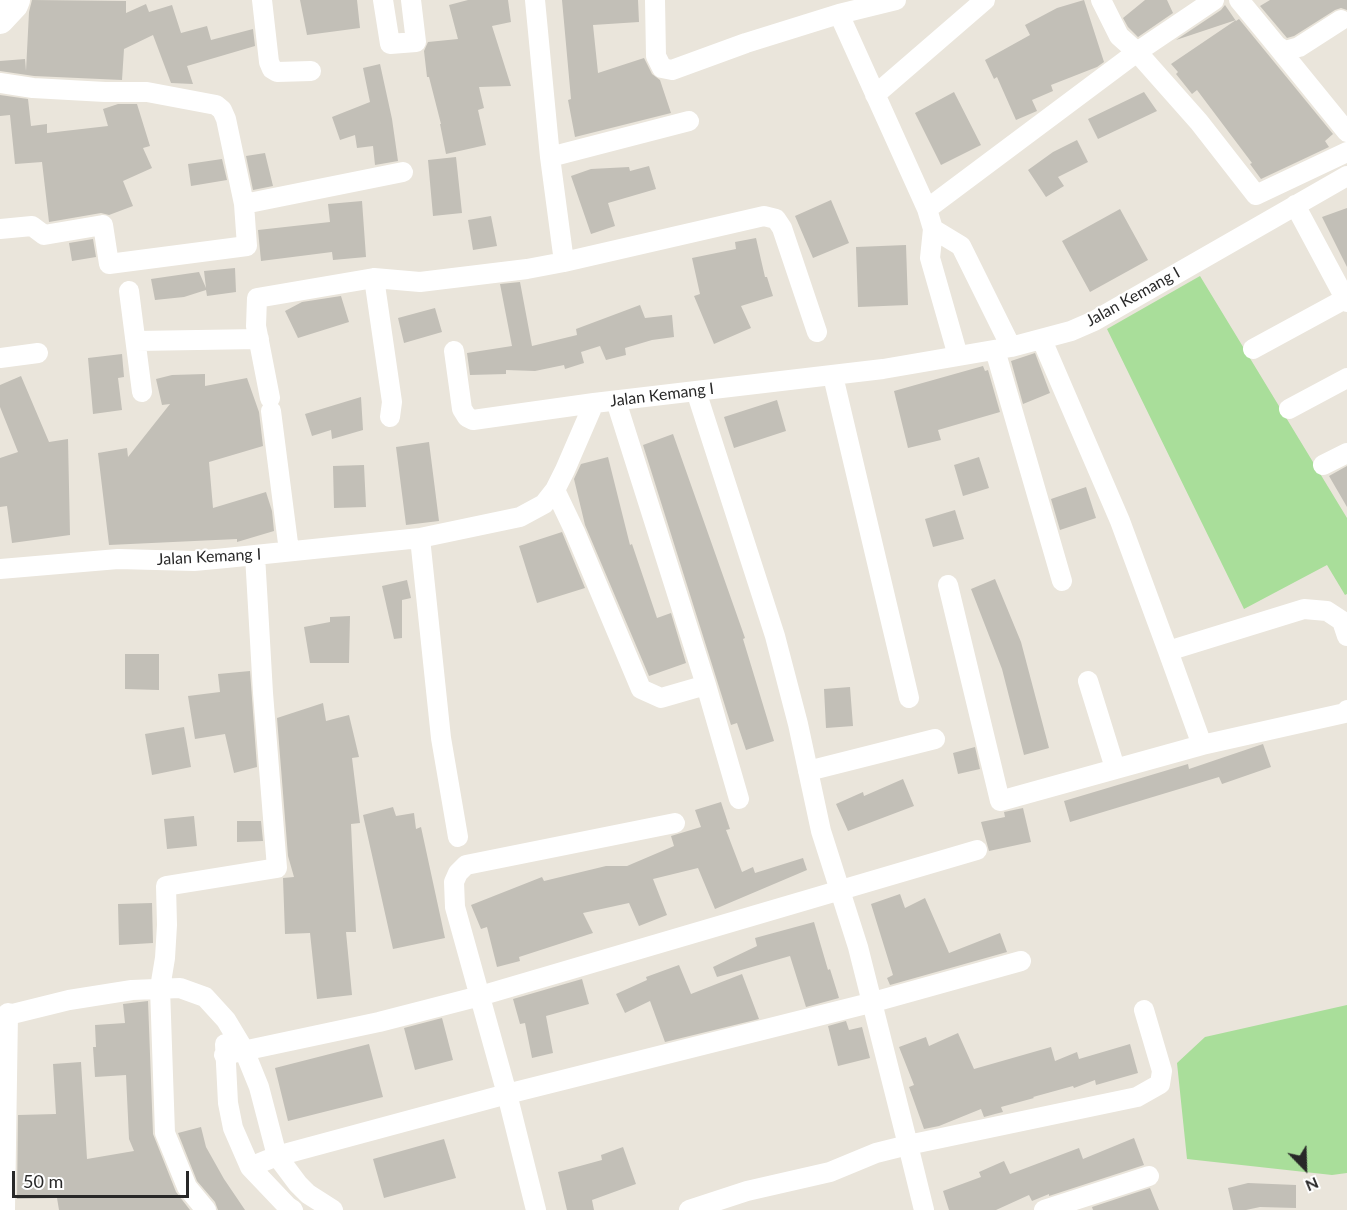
<!DOCTYPE html>
<style>
body{margin:0}
#map{position:relative;width:1347px;height:1210px;overflow:hidden;background:#eae5db;font-family:Lato,sans-serif}
canvas{display:block}
.north{position:absolute;left:1275px;top:1138px;width:60px;height:60px;-webkit-text-stroke:4px #fff;paint-order:stroke;rotate:157deg;font-size:16px;font-weight:700;line-height:24px;text-align:center;color:#282828}
.north::after{content:'';display:block;margin:auto;width:21px;height:27px;background:#282828;clip-path:polygon(50% 0,100% 100%,50% 72%,0 100%)}
.scale{position:absolute;left:12px;top:1171px;width:177px;height:27px;box-sizing:border-box;border:3px solid #282828;border-top:0;padding-left:8px;font-size:18px;line-height:21px;white-space:nowrap;color:#282828;-webkit-text-stroke:4px #fff;paint-order:stroke}
</style>
<div id="map">
<canvas width="1347" height="1210"></canvas>
<div class="north">N</div>
<div class="scale">50 m</div>
</div>
<script>
const c = document.querySelector('canvas').getContext('2d');
c.lineJoin = 'round';
function fillPath(path, color) {
  c.fillStyle = color;
  c.fill(path, 'evenodd');
}
function shape(rows) {
  const path = new Path2D();
  for (const r of rows) {
    path.moveTo(r[0], r[1]);
    for (let i = 2; i < r.length; i += 2) path.lineTo(r[i], r[i + 1]);
  }
  return path;
}
function stroke(path, color, width, dash) {
  c.strokeStyle = color;
  c.lineWidth = width;
  c.lineCap = dash ? 'butt' : 'round';
  c.setLineDash(dash || []);
  c.stroke(path);
}
function label(font, color, halo, rows, align = 'center') {
  c.font = font + ' Lato,sans-serif';
  c.lineWidth = 4.5;
  c.setLineDash([]);
  c.textBaseline = 'middle';
  c.strokeStyle = halo;
  c.fillStyle = color;
  for (const [text, x, y, turn = 0] of rows) {
    c.save();
    c.translate(x, y);
    c.rotate((+turn || 0) * Math.PI / 180);
    c.textAlign = isNaN(turn) ? turn : align;
    if (halo) c.strokeText(text, 0, 0);
    c.fillText(text, 0, 0);
    c.restore();
  }
}
fillPath(shape([
 [1200,276,1347,518,1347,594,1345,595,1327,565,1244,609,1107,329],
 [1347,1005,1347,1173,1332,1175,1187,1159,1177,1063,1205,1037]
]), '#a9de9a');
fillPath(shape([
 [32,0,126,1,126,13,146,4,149,12,172,5,181,33,207,26,211,40,253,29,255,46,187,66,193,84,171,83,153,35,124,49,122,80,34,76,0,71,0,61,25,59,26,71,29,12],
 [300,0,357,0,360,28,307,35],
 [468,0,508,0,511,22,492,26,511,86,479,87,484,108,478,110,486,145,446,154,440,124,441,124,429,77,427,77,424,51,428,42,458,39,449,5],
 [562,0,638,0,639,22,593,25,598,73,644,58,652,74,660,80,671,113,575,137,568,100,571,99],
 [1084,0,1104,62,1097,67,1051,85,1053,91,1032,100,1037,111,1016,120,997,77,994,79,985,60,1030,35,1025,25,1057,8],
 [1145,0,1167,0,1173,13,1138,37,1128,27,1123,18],
 [1270,0,1347,0,1347,10,1341,8,1335,10,1294,36,1287,38,1260,6],
 [1225,5,1236,21,1239,19,1333,134,1325,141,1329,147,1261,179,1250,164,1252,163,1197,90,1192,94,1176,74,1178,72,1171,64,1236,20,1176,40,1221,10],
 [380,64,392,119,398,161,375,165,373,146,357,148,355,135,340,140,332,117,370,102,363,68],
 [954,92,981,145,941,165,915,113],
 [1144,92,1157,111,1098,139,1088,119],
 [0,95,28,99,31,126,47,124,47,133,108,126,103,109,118,104,137,104,150,146,143,148,152,168,123,181,133,206,109,215,101,213,49,222,42,162,15,164,10,115,0,116],
 [1077,140,1088,162,1058,177,1064,186,1046,197,1028,170,1053,152],
 [265,153,273,186,253,190,246,156],
 [456,157,462,213,433,216,428,160],
 [222,159,227,180,191,186,188,164],
 [649,166,656,189,608,203,615,226,591,234,571,176,591,169,629,167,630,171],
 [831,200,849,243,813,258,795,216],
 [362,201,366,257,333,260,332,252,261,261,258,230,330,222,328,204],
 [1347,208,1347,267,1322,217],
 [1120,209,1148,260,1090,292,1062,241],
 [491,216,497,246,473,250,468,220],
 [756,238,765,277,767,277,773,296,741,306,751,328,714,344,694,296,700,294,692,258,736,249,735,242],
 [93,239,96,257,72,261,69,243],
 [906,245,908,305,858,307,856,247],
 [235,268,236,292,207,296,206,290,184,297,155,300,151,279,199,272,206,288,204,271],
 [520,282,532,346,577,335,576,329,640,305,645,318,672,315,674,337,652,340,625,348,626,355,606,360,600,346,581,352,584,363,565,369,564,365,535,371,506,370,506,374,470,375,467,353,512,346,500,284],
 [341,296,349,322,298,338,285,311,302,302],
 [435,308,442,332,404,343,398,318],
 [1035,353,1050,393,1023,404,1011,361],
 [122,354,124,377,118,378,122,410,93,414,88,358],
 [983,366,985,371,988,370,1000,412,938,430,941,440,908,448,894,391],
 [205,374,205,386,247,378,259,412,263,446,209,462,213,508,266,492,272,511,274,531,237,542,237,539,109,545,98,453,127,448,128,457,170,404,162,405,156,379,172,375],
 [21,376,49,442,68,439,70,535,12,543,7,506,0,507,0,458,18,452,0,407,0,385],
 [361,397,363,430,332,439,331,430,312,436,305,414],
 [777,400,786,431,734,448,724,417],
 [673,434,745,638,743,639,774,741,746,750,737,723,731,725,643,445],
 [429,442,439,521,406,525,396,447],
 [608,457,630,545,632,544,657,618,671,613,686,663,649,676,585,525,574,479,581,464],
 [979,457,989,488,963,496,954,465],
 [364,465,366,507,334,508,333,466],
 [1347,466,1347,507,1329,476],
 [1086,487,1096,518,1060,530,1051,499],
 [955,510,964,539,933,547,925,519],
 [562,532,585,588,537,603,519,546],
 [995,579,1021,642,1049,748,1024,755,1002,669,971,589],
 [407,580,411,598,402,600,402,638,394,639,382,586],
 [350,616,349,663,310,663,304,627,330,622,330,617],
 [125,654,159,654,159,690,125,689],
 [250,671,257,767,234,773,225,734,195,739,188,696,220,692,218,674],
 [850,687,853,726,826,728,824,689],
 [323,703,326,721,349,715,359,757,352,758,360,823,351,824,356,932,346,932,352,995,317,999,310,933,285,934,283,878,294,877,288,856,277,718],
 [184,727,191,767,152,775,145,734],
 [1263,744,1271,767,1222,784,1219,777,1070,822,1064,801,1188,764,1189,769],
 [975,747,980,769,958,774,953,753],
 [903,779,914,806,848,831,836,804,863,792,864,796],
 [721,802,730,829,726,830,742,872,753,867,755,873,803,858,807,870,715,909,698,868,653,879,667,915,639,926,629,903,583,913,593,933,519,957,520,961,497,967,487,927,481,929,471,905,542,877,544,881,606,866,627,866,674,846,671,836,701,827,695,810],
 [393,807,396,816,414,813,416,829,421,827,445,938,393,949,363,815],
 [1023,808,1031,842,989,851,981,822,1005,817,1004,812],
 [194,816,197,846,167,849,164,819],
 [237,821,261,821,263,841,237,842],
 [900,894,905,908,925,898,949,953,1000,933,1007,952,890,985,887,978,893,975,871,904],
 [152,903,153,943,119,945,118,904],
 [814,922,828,970,830,969,839,998,806,1007,790,956,717,977,713,967,757,946,755,938],
 [679,965,691,994,742,974,759,1019,665,1042,650,1001,625,1013,616,994,647,980,646,977],
 [582,979,589,1004,546,1016,553,1053,532,1058,525,1023,520,1024,513,999],
 [148,1001,153,1134,176,1192,190,1210,59,1210,57,1198,17,1199,18,1115,56,1114,53,1064,81,1062,87,1159,134,1151,129,1139,126,1075,95,1077,93,1047,96,1047,95,1025,125,1023,123,1004],
 [442,1018,453,1060,415,1070,404,1028],
 [846,1021,849,1030,862,1027,870,1058,838,1066,828,1026],
 [958,1033,974,1069,1051,1047,1055,1061,1077,1052,1079,1059,1130,1044,1138,1073,1096,1085,1095,1080,1074,1088,1073,1086,1033,1097,1034,1098,1001,1107,1003,1112,995,1114,984,1117,981,1109,939,1126,924,1129,909,1087,914,1085,899,1047,926,1037,929,1046],
 [369,1044,383,1097,288,1121,275,1068],
 [201,1127,206,1147,224,1179,245,1210,218,1210,215,1202,197,1181,178,1133],
 [1134,1138,1144,1165,1049,1196,1049,1194,1032,1201,1029,1195,996,1210,949,1210,943,1191,981,1177,979,1172,1004,1161,1010,1174,1079,1148,1083,1159],
 [444,1139,456,1178,384,1198,373,1159],
 [623,1147,636,1184,592,1200,594,1210,567,1210,558,1172,602,1160,601,1155],
 [1248,1183,1296,1185,1296,1208,1260,1207,1246,1210,1233,1210,1228,1188],
 [1150,1188,1159,1210,1093,1210,1092,1207]
]), '#c2bfb7');
stroke(shape([
 [262,0,269,62,272,69,277,72,311,71],
 [383,0,390,44,416,42,411,0],
 [535,0,550,157,564,262],
 [655,0,656,56,662,68,672,70,746,43,839,14,927,209,933,229,930,258,958,356],
 [1101,0,1119,36,1137,52,1199,122,1256,195,1347,152],
 [1239,0,1277,46,1285,51,1299,47,1341,20],
 [839,14,896,0],
 [1277,46,1347,132],
 [0,83,33,88,105,92,147,92,216,105,222,110,226,119,244,204,247,246,109,264,103,225,44,235,32,226,0,229],
 [875,95,985,0],
 [550,157,689,121],
 [244,204,403,172],
 [1295,205,1347,302],
 [927,209,1137,52,1214,0],
 [933,229,961,246,1011,347],
 [374,278,392,402,390,417],
 [129,291,142,392],
 [1042,340,1120,521,1168,651,1304,609,1327,611,1342,621,1347,636],
 [136,341,259,339],
 [1253,349,1345,299],
 [995,350,1062,581],
 [454,351,462,409,467,417,473,420,594,403],
 [0,358,38,353],
 [833,376,909,698],
 [270,398,256,326,257,298,374,278,420,282,527,269,564,262,764,216,776,219,782,228,817,332],
 [616,401,706,685,739,799],
 [1289,409,1347,378],
 [271,411,289,551],
 [1323,465,1347,453],
 [555,490,575,532,641,689,661,698,706,685],
 [420,538,441,738,458,837],
 [0,569,118,559,194,561,226,558,420,538,520,517,544,504,555,490,565,470,594,403,883,369,1011,347,1071,331,1094,321,1347,176],
 [948,585,1000,801,1202,745,1345,713,1347,710],
 [1168,651,1202,745],
 [1088,681,1115,768],
 [808,771,935,739],
 [0,1017,69,1000,132,990,180,988,205,997,226,1020,244,1050,259,1087,277,1156,298,1184,308,1194,333,1210],
 [225,1044,228,1103,233,1128,250,1167,287,1206,293,1210],
 [224,1055,379,1022,480,996,977,850],
 [250,1167,277,1156,507,1094,870,1003,1021,961],
 [5,1210,8,1013],
 [206,1210,187,1187,165,1133,160,988,165,958,167,925,166,886,277,868,263,693,255,555],
 [536,1210,507,1094,455,907,454,882,458,873,466,865,675,823],
 [689,1210,747,1191,830,1172,876,1153,908,1145,858,947,821,831,798,724,775,636,696,391],
 [924,1210,908,1145,1137,1097,1160,1084,1162,1071,1144,1010],
 [1044,1210,1149,1176]
]), '#fff', 20);
stroke(shape([
 [0,20,14,5,16,0]
]), '#fff', 28);
label('16px', '#282828', '#fff', [
 ["Jalan Kemang I",1133,297,-29],
 ["Jalan Kemang I",662,395,-7],
 ["Jalan Kemang I",209,557,-3]
]);
</script>
